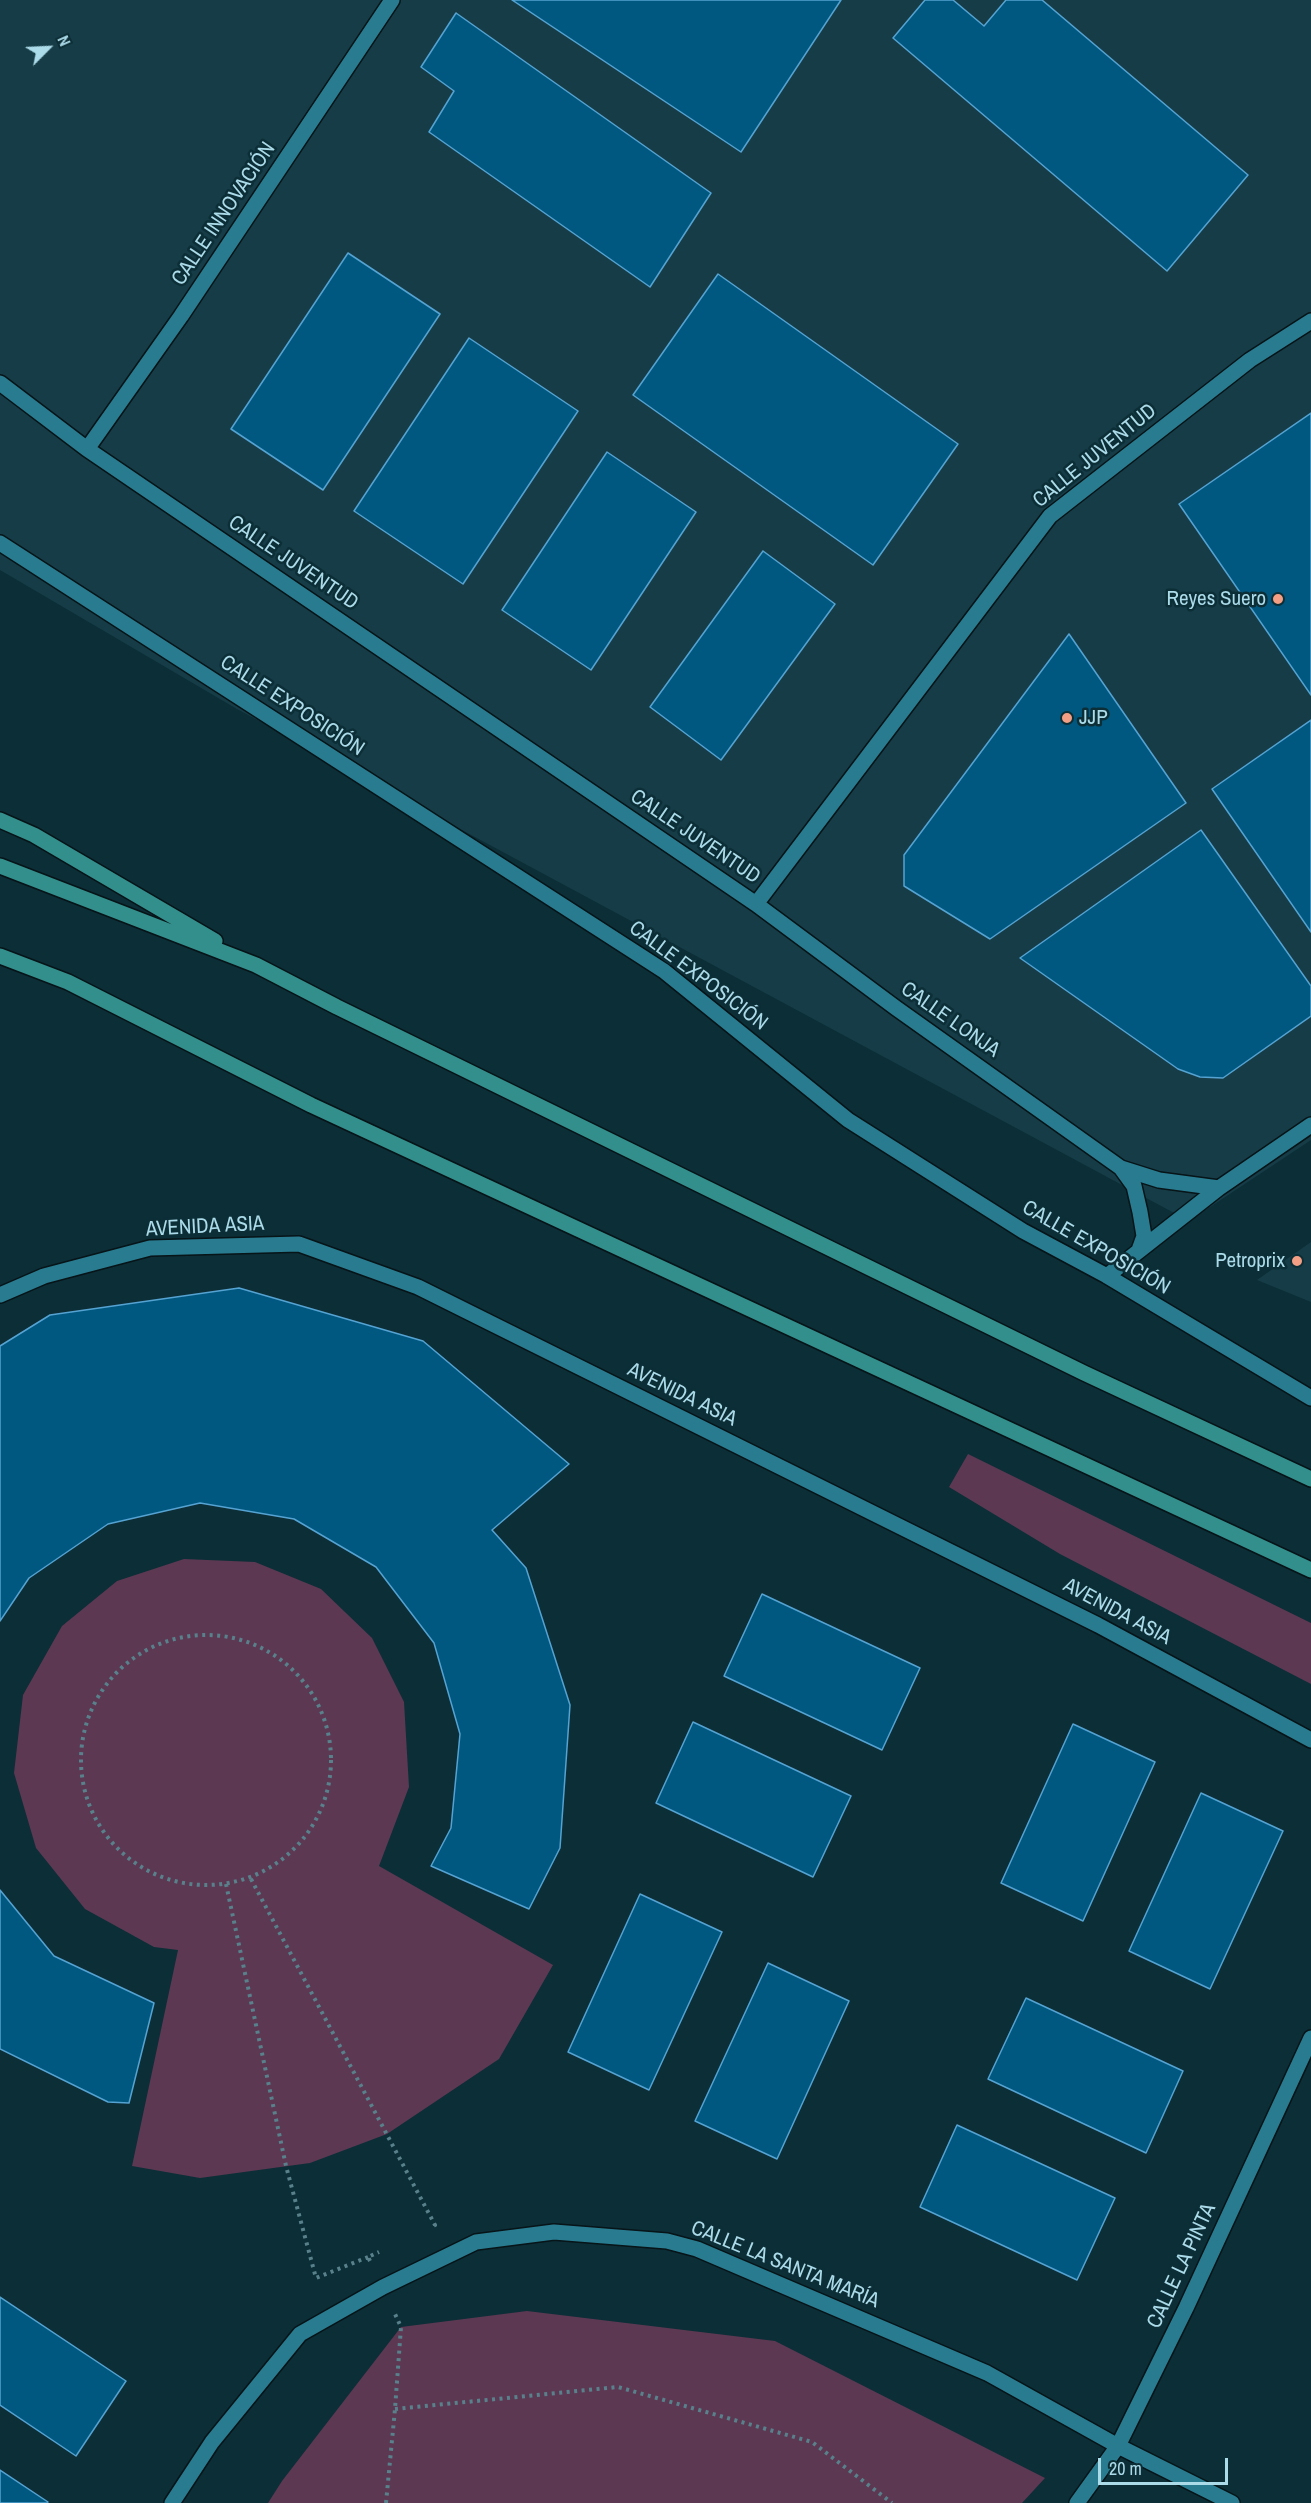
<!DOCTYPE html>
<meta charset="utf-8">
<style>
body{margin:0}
#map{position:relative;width:1311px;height:2503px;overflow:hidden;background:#0c2e37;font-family:"Archivo Narrow",sans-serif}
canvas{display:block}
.north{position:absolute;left:18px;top:18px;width:60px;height:60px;-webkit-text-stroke:4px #0c2e37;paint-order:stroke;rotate:66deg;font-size:16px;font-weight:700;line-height:24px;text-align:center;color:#abdae8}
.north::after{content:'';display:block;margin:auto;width:21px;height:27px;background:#abdae8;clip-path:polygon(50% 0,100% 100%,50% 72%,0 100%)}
.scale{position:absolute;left:1098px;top:2458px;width:130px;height:27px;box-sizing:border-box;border:3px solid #abdae8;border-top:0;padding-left:8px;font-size:18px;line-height:21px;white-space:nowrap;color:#abdae8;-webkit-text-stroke:4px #0c2e37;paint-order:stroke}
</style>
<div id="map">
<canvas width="1311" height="2503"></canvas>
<div class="north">N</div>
<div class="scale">20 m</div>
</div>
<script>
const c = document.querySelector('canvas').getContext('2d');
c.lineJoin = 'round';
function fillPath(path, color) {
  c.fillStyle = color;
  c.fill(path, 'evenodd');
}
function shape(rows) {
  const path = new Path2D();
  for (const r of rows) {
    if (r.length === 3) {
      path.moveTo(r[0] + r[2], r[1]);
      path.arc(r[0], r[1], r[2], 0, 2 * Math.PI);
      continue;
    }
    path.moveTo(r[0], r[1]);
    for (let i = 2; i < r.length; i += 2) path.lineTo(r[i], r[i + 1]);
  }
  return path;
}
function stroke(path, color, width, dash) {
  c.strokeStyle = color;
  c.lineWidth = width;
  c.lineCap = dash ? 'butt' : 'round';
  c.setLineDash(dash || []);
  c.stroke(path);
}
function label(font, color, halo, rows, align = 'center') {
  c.font = font + ' "Archivo Narrow",sans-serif';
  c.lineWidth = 5;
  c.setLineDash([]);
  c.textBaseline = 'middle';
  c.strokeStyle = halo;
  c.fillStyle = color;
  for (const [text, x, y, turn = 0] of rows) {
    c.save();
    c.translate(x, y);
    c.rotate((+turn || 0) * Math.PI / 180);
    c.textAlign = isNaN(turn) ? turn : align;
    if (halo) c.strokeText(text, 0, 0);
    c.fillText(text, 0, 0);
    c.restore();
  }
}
fillPath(shape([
 [0,0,1311,0,1311,1140,1189,1221,237,709,0,570],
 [1311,1242,1311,1302,1257,1280]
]), '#163d47');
fillPath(shape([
 [968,1454,1311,1623,1311,1684,1060,1554,949,1487],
 [184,1559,255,1562,321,1589,372,1638,404,1702,409,1787,379,1866,553,1965,499,2059,387,2134,310,2163,200,2178,132,2166,178,1950,154,1947,85,1909,36,1848,14,1773,23,1695,62,1626,117,1581],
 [527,2311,775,2341,1045,2478,1022,2503,268,2503,282,2481,401,2327]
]), '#5c3852');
const building = shape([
 [512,0,841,0,741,152,512,0],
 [925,0,953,0,984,26,1006,0,1042,0,1248,175,1167,271,893,38,925,0],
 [456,13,711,193,650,287,429,132,454,91,421,67,456,13],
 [348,253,440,314,323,490,231,429,348,253],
 [718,274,958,444,873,565,633,395,718,274],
 [469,338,578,411,463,584,354,511,469,338],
 [1311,413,1311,695,1179,504,1311,413],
 [607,452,696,512,591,670,502,610,607,452],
 [763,551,835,604,721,760,650,707,763,551],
 [1069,634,1186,803,990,939,904,886,904,855,1069,634],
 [1311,720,1311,932,1212,789,1311,720],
 [1201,830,1311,986,1311,1016,1223,1078,1200,1077,1178,1069,1020,958,1201,830],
 [239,1288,423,1341,569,1464,492,1530,526,1568,570,1705,560,1848,529,1909,431,1866,451,1828,460,1734,434,1643,376,1567,294,1519,200,1503,108,1524,29,1578,0,1621,0,1346,50,1315,239,1288],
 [762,1594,920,1668,882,1750,724,1676,762,1594],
 [693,1722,851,1796,813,1877,656,1803,693,1722],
 [1073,1724,1155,1762,1083,1921,1001,1883,1073,1724],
 [1201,1793,1283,1831,1210,1989,1129,1951,1201,1793],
 [0,1890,54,1956,154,2003,129,2103,108,2102,0,2049,0,1890],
 [640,1894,722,1932,649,2090,568,2052,640,1894],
 [768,1963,849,2001,777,2159,695,2121,768,1963],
 [1026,1998,1183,2071,1146,2153,988,2079,1026,1998],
 [957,2125,1115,2198,1077,2280,920,2207,957,2125],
 [0,2297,126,2381,76,2456,0,2405,0,2297],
 [0,2470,48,2502,47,2503,0,2503,0,2470]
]);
fillPath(building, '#005880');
stroke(building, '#55a3d2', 1.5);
const street = shape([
 [0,383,87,449,756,904,1050,516,1250,360,1311,321],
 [87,449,181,316,392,0],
 [0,543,664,971,848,1120,1023,1231,1107,1276,1311,1398],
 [756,904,896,1008,1121,1168,1159,1180,1219,1188],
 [1121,1168,1134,1186,1140,1212,1144,1236,1139,1250],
 [1107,1276,1219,1188,1311,1125],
 [0,1295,44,1276,150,1248,299,1244,418,1287,1098,1625,1311,1740],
 [172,2503,212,2442,300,2334,383,2287,476,2242,554,2232,667,2241,697,2249,987,2373,1118,2446,1232,2503],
 [1077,2503,1118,2446,1186,2308,1311,2038]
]);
const secondary = shape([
 [0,820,34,835,215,941],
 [0,866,256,965,337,1007,1084,1373,1311,1479],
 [0,956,68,982,311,1105,1311,1570]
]);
stroke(street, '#071418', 18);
stroke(secondary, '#071418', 18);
stroke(shape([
 [206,1760,125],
 [251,1879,435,2225,432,2226],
 [226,1884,286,2166,316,2278,368,2257],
 [370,2261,368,2257,379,2252],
 [395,2409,618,2387,812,2442,892,2503],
 [386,2503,395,2409,401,2327,395,2314]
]), '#59818c', 4, [3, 4.5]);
stroke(street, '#297c90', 15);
stroke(secondary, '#338f8c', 15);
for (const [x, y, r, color] of [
 [1278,599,6,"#f39f85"],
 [1067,718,6,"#f39f85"],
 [1297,1261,6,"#f39f85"]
]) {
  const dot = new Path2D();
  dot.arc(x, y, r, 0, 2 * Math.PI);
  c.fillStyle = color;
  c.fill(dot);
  stroke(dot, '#0c2e37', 2);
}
label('21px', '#abdae8', '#0c2e37', [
 ["CALLE INNOVACIÓN",224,214,-56],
 ["CALLE JUVENTUD",1095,456,-39],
 ["CALLE JUVENTUD",293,563,34],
 ["CALLE EXPOSICIÓN",292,706,33],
 ["CALLE JUVENTUD",695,837,34],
 ["CALLE EXPOSICIÓN",698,976,37],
 ["CALLE LONJA",950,1020,35],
 ["AVENIDA ASIA",205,1227,-3],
 ["CALLE EXPOSICIÓN",1096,1248,30],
 ["AVENIDA ASIA",682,1395,26],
 ["AVENIDA ASIA",1117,1612,28],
 ["CALLE LA SANTA MARÍA",785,2265,22],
 ["CALLE LA PINTA",1182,2266,-65]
]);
label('21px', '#abdae8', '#0c2e37', [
 ["Reyes Suero",1266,599],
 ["JJP",1079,718,"left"],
 ["Petroprix",1285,1261]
], 'right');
</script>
